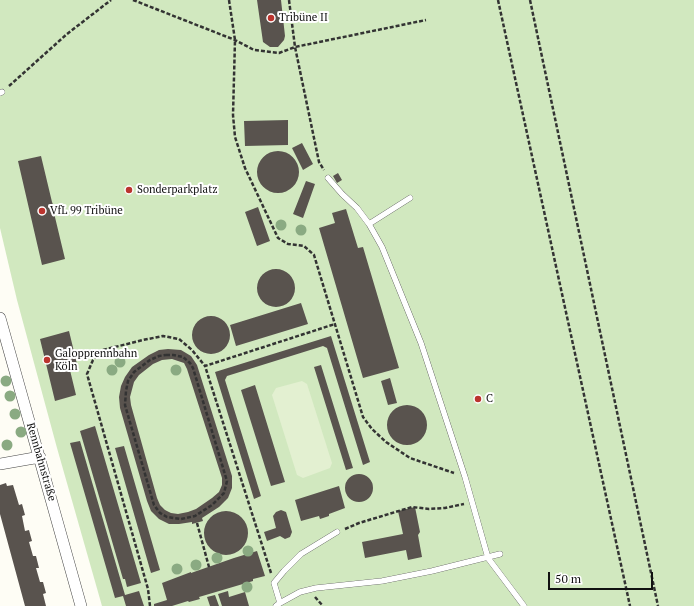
<!DOCTYPE html>
<meta charset="utf-8">
<style>
body{margin:0}
#map{position:relative;width:694px;height:606px;overflow:hidden;background:#fefdf5;font-family:"PT Serif",serif}
canvas{display:block}
.scale{position:absolute;left:548px;top:572px;width:105px;height:18px;box-sizing:border-box;border:2px solid #111;border-top:0;padding-left:5px;font-size:12px;line-height:14px;white-space:nowrap;color:#111;-webkit-text-stroke:3px #fff;paint-order:stroke}
</style>
<div id="map">
<canvas width="694" height="606"></canvas>
<div class="scale">50 m</div>
</div>
<script>
const c = document.querySelector('canvas').getContext('2d');
c.lineJoin = 'round';
function fillPath(path, color) {
  c.fillStyle = color;
  c.fill(path, 'evenodd');
}
function shape(rows) {
  const path = new Path2D();
  for (const r of rows) {
    if (r.length === 3) {
      path.moveTo(r[0] + r[2], r[1]);
      path.arc(r[0], r[1], r[2], 0, 2 * Math.PI);
      continue;
    }
    path.moveTo(r[0], r[1]);
    for (let i = 2; i < r.length; i += 2) path.lineTo(r[i], r[i + 1]);
  }
  return path;
}
function stroke(path, color, width, dash) {
  c.strokeStyle = color;
  c.lineWidth = width;
  c.lineCap = dash ? 'butt' : 'round';
  c.setLineDash(dash || []);
  c.stroke(path);
}
function label(font, color, halo, rows, align = 'center') {
  c.font = font + ' "PT Serif",serif';
  c.lineWidth = 4;
  c.setLineDash([]);
  c.textBaseline = 'middle';
  c.strokeStyle = halo;
  c.fillStyle = color;
  for (const [text, x, y, turn = 0] of rows) {
    c.save();
    c.translate(x, y);
    c.rotate((+turn || 0) * Math.PI / 180);
    c.textAlign = isNaN(turn) ? turn : align;
    if (halo) c.strokeText(text, 0, 0);
    c.fillText(text, 0, 0);
    c.restore();
  }
}
fillPath(shape([
 [0,0,694,0,694,606,102,606,57,448,17,300,0,228]
]), '#d1e8bf');
fillPath(shape([
 [302,381,307,384,332,463,330,468,303,478,297,475,272,395,276,388]
]), '#e3f0d1');
fillPath(shape([
 [257,0,281,0,285,36,284,40,278,47,270,47,263,42],
 [288,120,288,145,245,146,244,121],
 [302,143,313,164,303,170,292,148],
 [278,172,21],
 [41,156,52,202,54,207,54,213,65,259,42,265,18,161],
 [338,173,342,180,337,183,333,176],
 [306,181,315,184,303,218,293,214],
 [258,207,270,241,257,246,245,212],
 [346,209,358,248,363,247,399,368,363,378,319,228,335,223,332,213],
 [276,288,19],
 [301,303,308,324,236,346,230,325],
 [211,335,19],
 [69,331,77,364,69,366,76,395,55,401,40,339],
 [331,336,370,462,363,465,327,348,323,346,227,376,225,380,261,496,254,499,215,372],
 [168,349,181,350,191,356,197,365,232,476,232,488,228,498,219,507,202,518,203,521,192,524,192,522,179,524,169,524,159,519,151,511,147,501,120,408,119,397,121,386,125,377,132,367,149,355,159,350],
 [172,359,184,363,187,369,222,478,222,485,219,492,212,498,196,509,188,512,178,514,171,513,165,510,160,505,157,498,131,405,130,397,134,382,139,375,153,364,162,360],
 [321,365,353,468,346,470,314,367],
 [390,378,397,403,388,405,381,381],
 [255,385,285,482,271,486,241,390],
 [407,425,20],
 [95,426,141,583,127,587,125,579,123,579,80,431],
 [80,441,125,595,139,591,144,606,126,606,123,596,115,598,70,443],
 [124,446,160,570,151,573,115,448],
 [359,488,14],
 [6,483,7,486,13,485,19,505,22,504,25,515,22,516,25,531,29,530,32,541,29,542,33,556,36,556,39,568,36,568,40,582,43,582,46,593,43,594,46,606,25,606,0,514,0,485],
 [339,486,345,508,329,514,329,516,320,519,319,516,301,521,295,500],
 [415,507,420,532,418,535,422,557,408,560,406,550,365,558,362,542,403,534,398,511],
 [281,510,286,512,292,532,290,537,285,539,280,536,267,541,264,532,276,528,273,516,276,512],
 [226,533,22],
 [257,551,265,576,253,579,253,581,199,597,200,599,189,602,188,601,172,606,154,606,154,604,167,600,162,583,191,572,191,573,234,558],
 [228,591,229,597,245,592,249,606,222,606,218,594],
 [215,595,219,606,210,606,207,597]
]), '#59534e');
const service = shape([
 [0,93,2,92],
 [328,178,342,194,357,208,369,224,382,247,421,343,465,477,488,558,524,606],
 [369,224,410,198],
 [280,603,274,583,284,571,301,554,337,532],
 [276,606,280,603,300,592,316,588,382,581,432,571,500,554]
]);
const minor = shape([
 [0,318,81,606],
 [0,464,40,457]
]);
stroke(service, '#444', 6);
stroke(minor, '#444', 12);
stroke(shape([
 [133,0,235,40,254,50,279,53,295,47,426,20],
 [229,0,235,40,233,115,235,137,245,168,278,238,288,244,304,246,314,255,363,417,372,429,386,442,410,458,454,473],
 [289,0,295,47,319,162,324,170],
 [498,0,630,606],
 [530,0,658,606],
 [9,86,67,34,111,0],
 [166,355,173,355,183,357,190,363,193,368,227,481,224,493,212,505,195,516,181,519,167,517,160,513,154,505,125,405,126,391,128,381,134,372,150,360,159,356,166,355],
 [197,523,209,567],
 [345,529,359,523,412,507,429,509,445,508,464,504],
 [271,573,205,366,335,324],
 [315,597,323,606],
 [150,606,148,589,87,374,93,360,103,350,143,340,163,336,179,339,192,350,205,366]
]), '#333', 2.5, [4, 2]);
stroke(service, '#fff', 5.5);
stroke(minor, '#fff', 11);
c.fillStyle = '#8aaa82';
for (const [x, y] of [
 [281,225],
 [301,230],
 [120,362],
 [112,370],
 [176,370],
 [6,381],
 [10,396],
 [15,414],
 [21,432],
 [7,445],
 [248,551],
 [217,558],
 [196,565],
 [177,569],
 [247,587]
]) {
  c.beginPath();
  c.arc(x, y, 5.5, 0, 2 * Math.PI);
  c.fill();
}
for (const [x, y, r, color] of [
 [271,18,4,"#bb342e"],
 [129,190,4,"#bb342e"],
 [42,211,4,"#bb342e"],
 [47,360,4,"#bb342e"],
 [478,399,4,"#bb342e"]
]) {
  const dot = new Path2D();
  dot.arc(x, y, r, 0, 2 * Math.PI);
  c.fillStyle = color;
  c.fill(dot);
  stroke(dot, '#fff', 1.5);
}
label('11px', '#111', '#fff', [
 ["Tribüne II",279,18],
 ["Sonderparkplatz",137,190],
 ["VfL 99 Tribüne",50,211],
 ["Galopprennbahn",55,354],
 ["Köln",55,367],
 ["C",486,399]
], 'left');
label('11px', '#111', '#fff', [
 ["Rennbahnstraße",41,462,74]
]);
</script>
